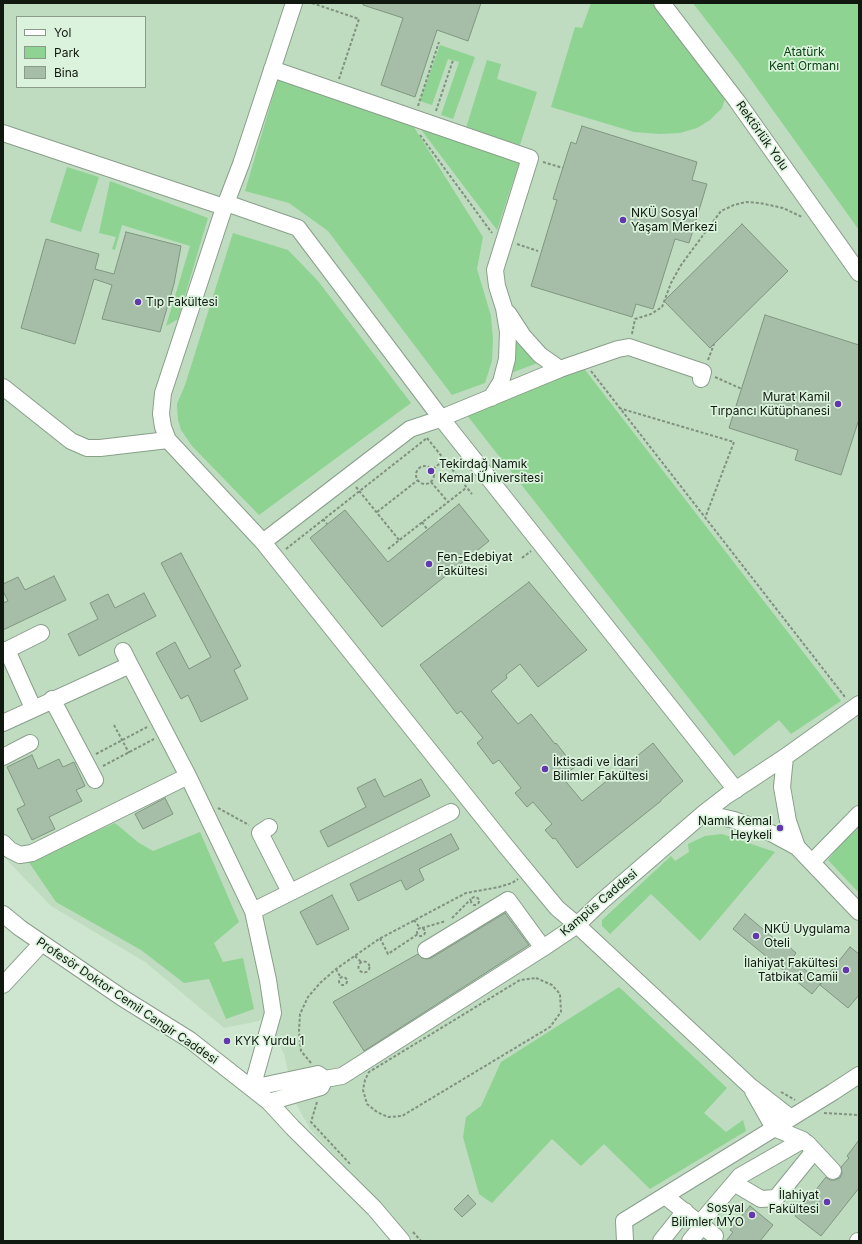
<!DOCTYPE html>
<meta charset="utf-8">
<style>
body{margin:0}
#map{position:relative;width:862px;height:1244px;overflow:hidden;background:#cee6cf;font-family:Inter,sans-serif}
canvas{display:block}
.frame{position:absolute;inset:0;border:4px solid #101810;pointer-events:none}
.legend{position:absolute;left:16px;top:16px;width:130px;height:72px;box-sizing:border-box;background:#dbf3dc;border:1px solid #8a9b8a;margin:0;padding:5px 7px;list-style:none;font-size:12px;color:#101810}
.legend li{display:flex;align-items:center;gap:8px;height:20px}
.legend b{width:20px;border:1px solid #8a9b8a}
</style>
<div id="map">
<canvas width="862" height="1244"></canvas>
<div class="frame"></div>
<ul class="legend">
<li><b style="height:5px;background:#fff"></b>Yol</li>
<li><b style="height:11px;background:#8ed392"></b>Park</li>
<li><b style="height:11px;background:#a6bda7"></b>Bina</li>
</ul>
</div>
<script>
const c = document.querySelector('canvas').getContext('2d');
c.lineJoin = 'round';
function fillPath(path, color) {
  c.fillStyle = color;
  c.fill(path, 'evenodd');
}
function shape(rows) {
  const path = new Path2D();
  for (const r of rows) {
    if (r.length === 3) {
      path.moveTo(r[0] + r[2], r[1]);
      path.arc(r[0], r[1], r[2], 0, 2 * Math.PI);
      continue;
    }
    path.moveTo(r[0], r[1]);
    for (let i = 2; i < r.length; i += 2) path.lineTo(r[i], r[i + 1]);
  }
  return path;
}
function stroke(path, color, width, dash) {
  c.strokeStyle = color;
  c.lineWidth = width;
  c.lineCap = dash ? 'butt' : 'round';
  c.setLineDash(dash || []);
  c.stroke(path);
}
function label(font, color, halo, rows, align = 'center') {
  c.font = font + ' Inter,sans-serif';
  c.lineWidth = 3.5;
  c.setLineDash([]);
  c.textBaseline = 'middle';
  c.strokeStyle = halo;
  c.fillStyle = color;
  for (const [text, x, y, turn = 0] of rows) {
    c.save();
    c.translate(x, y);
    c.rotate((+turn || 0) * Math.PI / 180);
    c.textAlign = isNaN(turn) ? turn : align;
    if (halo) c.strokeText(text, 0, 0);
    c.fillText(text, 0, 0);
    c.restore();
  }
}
fillPath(shape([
 [3,3,859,3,859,1241,414,1241,310,1129,295,1102,284,1054,265,1016,259,1021,224,1028,145,962,51,906,3,856],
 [17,17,145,17,145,87,17,87]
]), '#bfdcc0');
fillPath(shape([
 [591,3,656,3,726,96,722,108,710,120,697,128,680,133,660,134,634,132,551,107,575,27,582,28],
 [693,3,859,3,859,230,739,63],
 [440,45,475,57,453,119,441,115,459,62,448,59,432,105,420,101],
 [487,60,501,64,497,79,537,92,520,145,466,128],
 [280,72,407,116,483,237,477,269,491,316,493,339,492,361,485,383,452,395,328,231,289,203,245,191],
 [416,123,521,157,497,230],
 [67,167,99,177,81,232,50,222],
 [110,181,208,218,178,319,166,326,190,246,122,225,115,250,112,249,116,237,99,233],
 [233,233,288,250,318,281,411,403,259,515,192,446,181,430,178,420,177,404,185,385],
 [515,331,543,361,511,373],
 [582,366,841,701,791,734,779,720,734,756,466,414],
 [859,821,859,893,828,860],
 [115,823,139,843,153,851,200,832,239,922,214,943,223,962,243,958,254,1009,226,1019,209,979,184,983,141,950,56,902,28,861],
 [722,834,775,852,700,941,651,894,610,934,602,926,602,920,671,856,675,861,689,852,688,844,705,836],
 [619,987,727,1088,704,1113,726,1132,743,1120,746,1131,650,1189,604,1144,581,1166,552,1139,492,1203,479,1194,463,1137,466,1117,481,1106,501,1062]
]), '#8ed392');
const building = shape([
 [363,3,481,3,468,41,437,30,415,97,381,85,403,18,363,5,363,3],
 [582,126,697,162,692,180,707,184,689,243,675,239,653,309,636,304,632,317,531,286,557,200,553,199,571,142,576,144,582,126],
 [742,224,788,271,710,348,664,301,742,224],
 [126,232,181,246,174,284,160,332,102,319,112,285,94,279,75,344,21,328,46,239,99,254,95,269,114,274,126,232],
 [765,315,859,345,859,419,841,475,795,460,798,450,729,428,765,315],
 [459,504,489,541,382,627,310,538,345,510,388,562,459,504],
 [181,553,241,666,234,670,248,699,201,722,188,695,181,699,156,653,175,642,189,669,211,657,161,563,181,553],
 [54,576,66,600,3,630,3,603,8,601,3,591,3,584,18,577,25,590,54,576],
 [529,582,587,650,538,687,520,664,506,675,507,678,491,691,518,724,531,714,555,744,556,743,575,767,562,777,582,801,653,743,683,781,661,800,661,801,577,868,555,838,553,839,545,830,552,824,533,802,527,807,515,793,521,788,499,760,493,764,477,743,483,738,461,711,457,714,420,665,529,582],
 [144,593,156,616,79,656,68,634,98,619,90,603,108,594,115,608,144,593],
 [32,755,38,769,59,759,63,767,74,762,85,786,76,790,82,801,49,817,55,829,32,840,17,809,25,805,7,767,32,755],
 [375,779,384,797,421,779,430,796,328,847,320,831,366,807,357,788,375,779],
 [165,798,173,814,143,829,135,814,165,798],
 [451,834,459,849,419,869,424,880,406,890,401,880,358,901,350,884,451,834],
 [332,895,349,929,317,945,300,912,332,895],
 [505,913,529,945,364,1051,333,1002,418,954,422,958,427,959,431,958,505,913],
 [745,914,783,946,785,943,796,953,792,959,821,983,812,994,733,929,745,914],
 [850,947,859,954,859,995,848,1008,820,985,850,947],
 [859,1140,859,1188,821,1236,795,1216,826,1177,830,1180,835,1180,840,1178,842,1173,841,1167,849,1158,847,1156,859,1140],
 [468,1195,476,1204,462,1217,454,1209,468,1195],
 [750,1206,773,1225,760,1241,726,1241,733,1232,730,1230,750,1206]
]);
fillPath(building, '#a6bda7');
stroke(building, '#809681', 1);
const minor = shape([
 [294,3,241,164,223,211,163,393,161,414,163,427,168,440,263,542,505,845,557,908,577,925,750,1086,791,1118],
 [662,3,737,101,859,273],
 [272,69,530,158,495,270,497,286,504,308,508,332,507,359,501,382,491,398],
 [3,133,224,207],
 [226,203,298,228,441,418,736,790],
 [508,313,523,336,540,355,560,369],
 [3,387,71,441,87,448,100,448,168,440],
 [263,542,410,429,434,421,560,369,618,349,629,347,703,372,701,379],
 [3,650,7,650,33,708],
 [7,650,41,633],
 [123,651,130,665],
 [52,699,95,780],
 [3,723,130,665,188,776,253,911,268,980,273,1013,252,1088],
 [3,757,30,743],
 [785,757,782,787,788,821,797,847],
 [704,813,734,820,771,833,797,847,859,912],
 [269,827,260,833,290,892],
 [3,843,10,850,20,855,32,853,188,776],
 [812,862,859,814],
 [253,911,451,812],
 [3,914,20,928,121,997,190,1040,269,1102,293,1128,374,1208,402,1241],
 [426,950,508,900,543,948],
 [3,985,42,943],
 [325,1079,342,1076,543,948,577,925,602,901,704,813,726,796,785,757,859,704],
 [252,1088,318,1074,325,1079],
 [269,1102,321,1087,325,1079],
 [807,1143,833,1171],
 [734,1183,761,1199,776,1198,814,1151],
 [665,1196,715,1236],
 [700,1223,740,1176,803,1140,774,1128,753,1091],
 [625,1241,624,1221,833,1092,859,1075],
 [661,1241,685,1211],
 [690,1241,702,1226],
 [858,1241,859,1241]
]);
stroke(minor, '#899f8a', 18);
stroke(shape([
 [312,3,359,19,339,79],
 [418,106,439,42],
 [436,111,453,60],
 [420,135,492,233],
 [543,162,563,168],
 [517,244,538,251],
 [632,334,635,319,651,314,662,307,671,283,681,265,721,211,734,205,746,202,760,203,783,208,802,217],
 [708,360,714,344],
 [591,371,845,697],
 [715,377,742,389],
 [619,408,734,442,705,518],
 [427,438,472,494],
 [425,475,9],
 [433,469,444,460],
 [431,482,448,502],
 [356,487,399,540],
 [377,512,418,480],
 [323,519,327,524],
 [422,522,427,529],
 [286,549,427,438],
 [388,549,466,488],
 [522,558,531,551],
 [114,725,129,753],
 [96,754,147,727],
 [103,766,154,739],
 [218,808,249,825],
 [475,901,4],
 [452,918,471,899],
 [414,920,420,928],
 [421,932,4],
 [422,928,446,921],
 [380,938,388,954,418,934],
 [355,956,361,962],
 [364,967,5.5],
 [336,969,341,978],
 [343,981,4],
 [536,978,552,985,560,994,561,1012,550,1027,402,1116,388,1117,377,1112,367,1104,363,1090,365,1080,369,1072,520,980,536,978],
 [311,1063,301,1051,299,1031,300,1014,308,997,320,983,336,969,379,939,466,893,499,887,512,883,518,879],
 [781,1092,795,1100],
 [317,1102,311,1122,351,1165],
 [824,1113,859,1115],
 [413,1232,421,1241]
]), '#809180', 2, [3, 2]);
stroke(minor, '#fff', 16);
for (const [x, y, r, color] of [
 [623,220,4,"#6437af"],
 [138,302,4,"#6437af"],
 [838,404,4,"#6437af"],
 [431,471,4,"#6437af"],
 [429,564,4,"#6437af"],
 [545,769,4,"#6437af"],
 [780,828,4,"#6437af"],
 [756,936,4,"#6437af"],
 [846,970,4,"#6437af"],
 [227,1041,4,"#6437af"],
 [827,1202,4,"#6437af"],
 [752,1215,4,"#6437af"]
]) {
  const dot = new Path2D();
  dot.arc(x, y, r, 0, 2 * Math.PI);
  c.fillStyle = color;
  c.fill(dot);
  stroke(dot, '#dbf3dc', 1.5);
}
label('12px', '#0a4214', '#dbf3dc', [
 ["Atatürk",804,52],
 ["Kent Ormanı",804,66]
]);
label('12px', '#101810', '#dbf3dc', [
 ["Rektörlük Yolu",762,136,55],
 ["Kampüs Caddesi",599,903,-40],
 ["Profesör Doktor Cemil Cangir Caddesi",127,1001,34]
]);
label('12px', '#101810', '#dbf3dc', [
 ["NKÜ Sosyal",631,213],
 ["Yaşam Merkezi",631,227],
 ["Tıp Fakültesi",146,302],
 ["Murat Kamil",830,397,"right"],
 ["Tırpancı Kütüphanesi",830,411,"right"],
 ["Tekirdağ Namık",439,464],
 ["Kemal Üniversitesi",439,478],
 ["Fen-Edebiyat",437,557],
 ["Fakültesi",437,571],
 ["İktisadi ve İdari",553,762],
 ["Bilimler Fakültesi",553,776],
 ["Namık Kemal",772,821,"right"],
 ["Heykeli",772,835,"right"],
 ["NKÜ Uygulama",764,929],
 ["Oteli",764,943],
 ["İlahiyat Fakültesi",838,963,"right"],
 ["Tatbikat Camii",838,977,"right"],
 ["KYK Yurdu 1",235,1041],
 ["İlahiyat",819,1195,"right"],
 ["Fakültesi",819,1209,"right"],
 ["Sosyal",744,1208,"right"],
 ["Bilimler MYO",744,1222,"right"]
], 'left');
</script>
